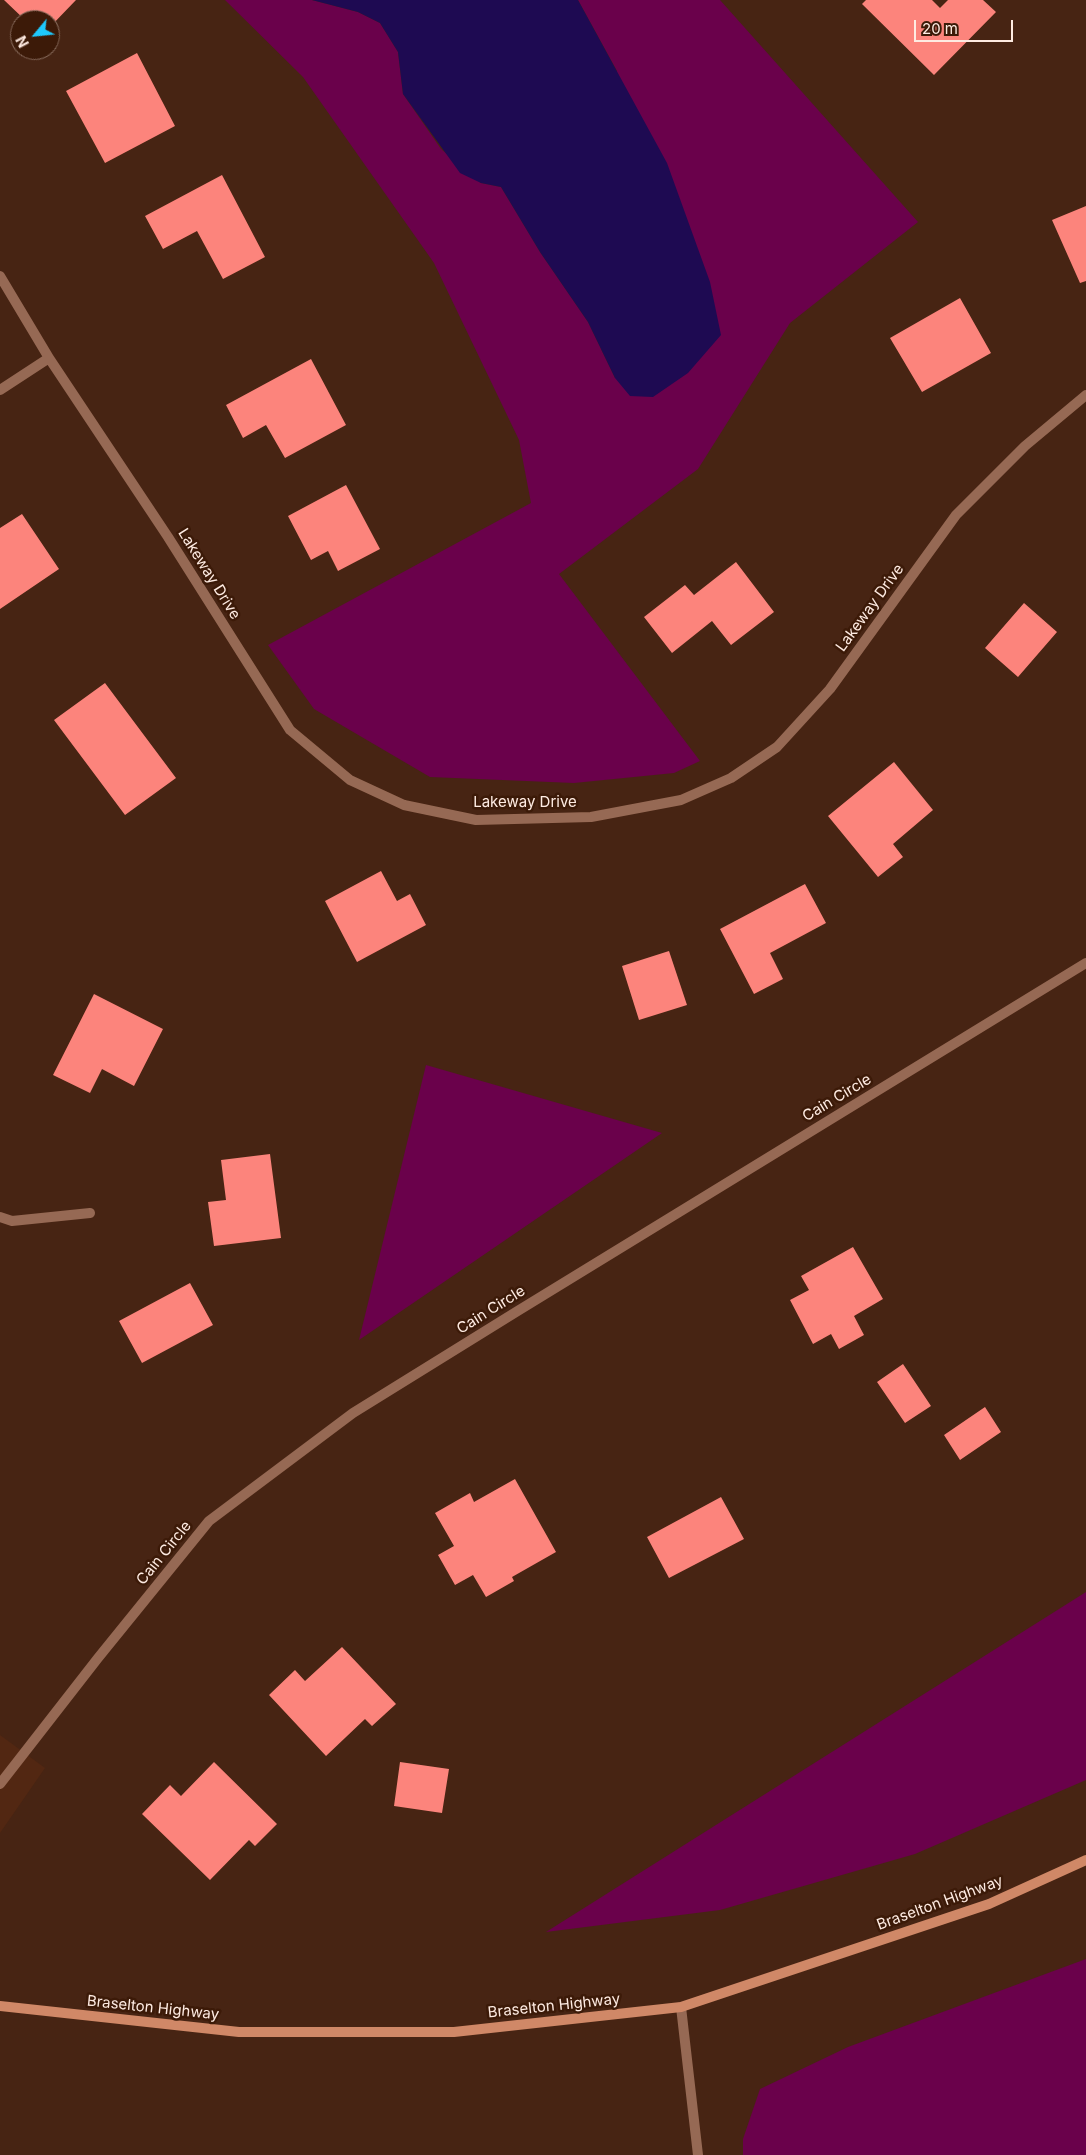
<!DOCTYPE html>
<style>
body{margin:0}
#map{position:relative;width:1086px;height:2155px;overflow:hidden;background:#472413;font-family:Inter,sans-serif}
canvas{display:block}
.north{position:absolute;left:10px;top:10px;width:50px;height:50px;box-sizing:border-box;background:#3c1a08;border:1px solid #8a6e5f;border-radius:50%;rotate:242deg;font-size:14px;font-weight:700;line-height:20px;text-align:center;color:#feebe2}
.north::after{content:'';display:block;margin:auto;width:18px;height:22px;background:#1ec9fd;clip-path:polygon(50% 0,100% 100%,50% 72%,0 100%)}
.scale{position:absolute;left:914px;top:20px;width:99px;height:22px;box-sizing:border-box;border:2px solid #feebe2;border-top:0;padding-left:6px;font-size:15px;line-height:18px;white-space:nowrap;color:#feebe2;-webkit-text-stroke:4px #3c1a08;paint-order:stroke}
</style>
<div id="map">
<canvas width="1086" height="2155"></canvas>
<div class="north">N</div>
<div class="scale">20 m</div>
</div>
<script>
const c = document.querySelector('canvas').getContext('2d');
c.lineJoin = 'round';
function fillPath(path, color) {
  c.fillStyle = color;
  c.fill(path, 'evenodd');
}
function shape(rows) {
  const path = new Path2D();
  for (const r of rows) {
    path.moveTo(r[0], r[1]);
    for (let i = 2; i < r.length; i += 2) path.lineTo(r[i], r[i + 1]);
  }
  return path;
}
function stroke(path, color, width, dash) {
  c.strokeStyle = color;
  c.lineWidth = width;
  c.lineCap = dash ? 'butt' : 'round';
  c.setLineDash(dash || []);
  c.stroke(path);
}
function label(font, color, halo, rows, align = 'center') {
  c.font = font + ' Inter,sans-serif';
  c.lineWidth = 5;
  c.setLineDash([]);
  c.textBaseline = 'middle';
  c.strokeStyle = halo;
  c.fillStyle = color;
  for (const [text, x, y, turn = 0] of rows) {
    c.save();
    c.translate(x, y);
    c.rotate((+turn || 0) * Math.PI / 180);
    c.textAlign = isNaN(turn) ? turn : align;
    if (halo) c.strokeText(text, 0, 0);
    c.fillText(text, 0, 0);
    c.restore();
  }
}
fillPath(shape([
 [0,1735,45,1768,0,1833]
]), '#522712');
fillPath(shape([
 [225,0,312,0,358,12,380,23,398,52,403,94,441,149,481,183,501,187,540,252,588,322,615,378,617,71,578,0,720,0,918,222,790,323,698,469,559,574,700,761,674,773,574,783,430,777,314,709,268,645,531,503,519,440,434,263,303,77],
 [426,1065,662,1133,359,1340],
 [1086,1592,1086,1780,915,1854,720,1910,546,1932],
 [1086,1959,1086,2155,743,2155,743,2139,760,2089,848,2047]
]), '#6a014b');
fillPath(shape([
 [312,0,578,0,667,163,710,282,721,335,688,373,653,397,630,396,615,378,588,322,540,252,501,187,481,183,460,173,403,94,398,52,380,23,358,12]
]), '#1e0a52');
fillPath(shape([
 [4,0,76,0,50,27,50,20,25,20],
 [866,0,932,0,940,8,948,0,983,0,996,12,934,75,862,4],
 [137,53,175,126,105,163,66,91],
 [222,175,265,257,223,279,197,231,163,249,145,216],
 [1086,206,1086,281,1080,283,1052,220],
 [960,298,991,353,922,392,890,338],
 [311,359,346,425,285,458,266,425,243,438,226,405],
 [346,485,380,549,338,571,328,551,311,560,288,516],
 [22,514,59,569,0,609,0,528],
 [736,562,774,612,731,645,712,621,672,653,644,617,685,585,694,595],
 [1024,603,1057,632,1018,677,985,648],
 [105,683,176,778,125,815,54,720],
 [894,762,933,810,893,844,903,857,878,877,828,816],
 [381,871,397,901,410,894,426,925,357,962,325,901],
 [805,884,826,923,770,953,783,979,754,994,720,929],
 [669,951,687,1005,639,1020,622,966],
 [94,994,163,1029,134,1086,102,1069,90,1093,53,1075],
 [270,1154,281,1238,214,1246,208,1202,226,1200,221,1160],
 [853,1247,883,1299,854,1316,864,1335,839,1349,831,1334,813,1344,790,1300,809,1290,801,1276],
 [190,1283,213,1325,142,1363,119,1321],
 [903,1364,931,1406,905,1423,877,1382],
 [985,1407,1001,1432,960,1460,944,1435],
 [515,1479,556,1552,512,1577,514,1581,486,1597,473,1575,455,1585,438,1555,454,1546,435,1513,470,1493,474,1502],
 [721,1497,744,1539,669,1578,647,1537],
 [342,1647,396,1704,372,1726,365,1719,326,1756,269,1695,295,1670,305,1681],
 [214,1762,277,1824,255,1846,249,1840,210,1880,142,1814,170,1785,181,1796],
 [400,1762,449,1769,442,1813,394,1806]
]), '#fc847c');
stroke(shape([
 [0,276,49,358,168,537,290,730,350,780,404,805,476,820,591,817,681,800,731,778,777,747,830,689,956,515,1025,446,1086,395],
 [0,390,49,358],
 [0,1217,12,1221,90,1213],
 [0,1784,98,1658,209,1521,353,1413,516,1312,1086,963],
 [681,2007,698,2155]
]), '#966954', 10);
stroke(shape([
 [0,2006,239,2032,454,2032,681,2007,989,1904,1086,1860]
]), '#d08867', 10);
label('15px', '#feebe2', '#3c1a08', [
 ["Lakeway Drive",209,574,58],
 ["Lakeway Drive",870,608,-54],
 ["Lakeway Drive",525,802],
 ["Cain Circle",837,1098,-31],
 ["Cain Circle",491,1310,-32],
 ["Cain Circle",164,1553,-51],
 ["Braselton Highway",940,1903,-20],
 ["Braselton Highway",554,2006,-6],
 ["Braselton Highway",153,2008,6]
]);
</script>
